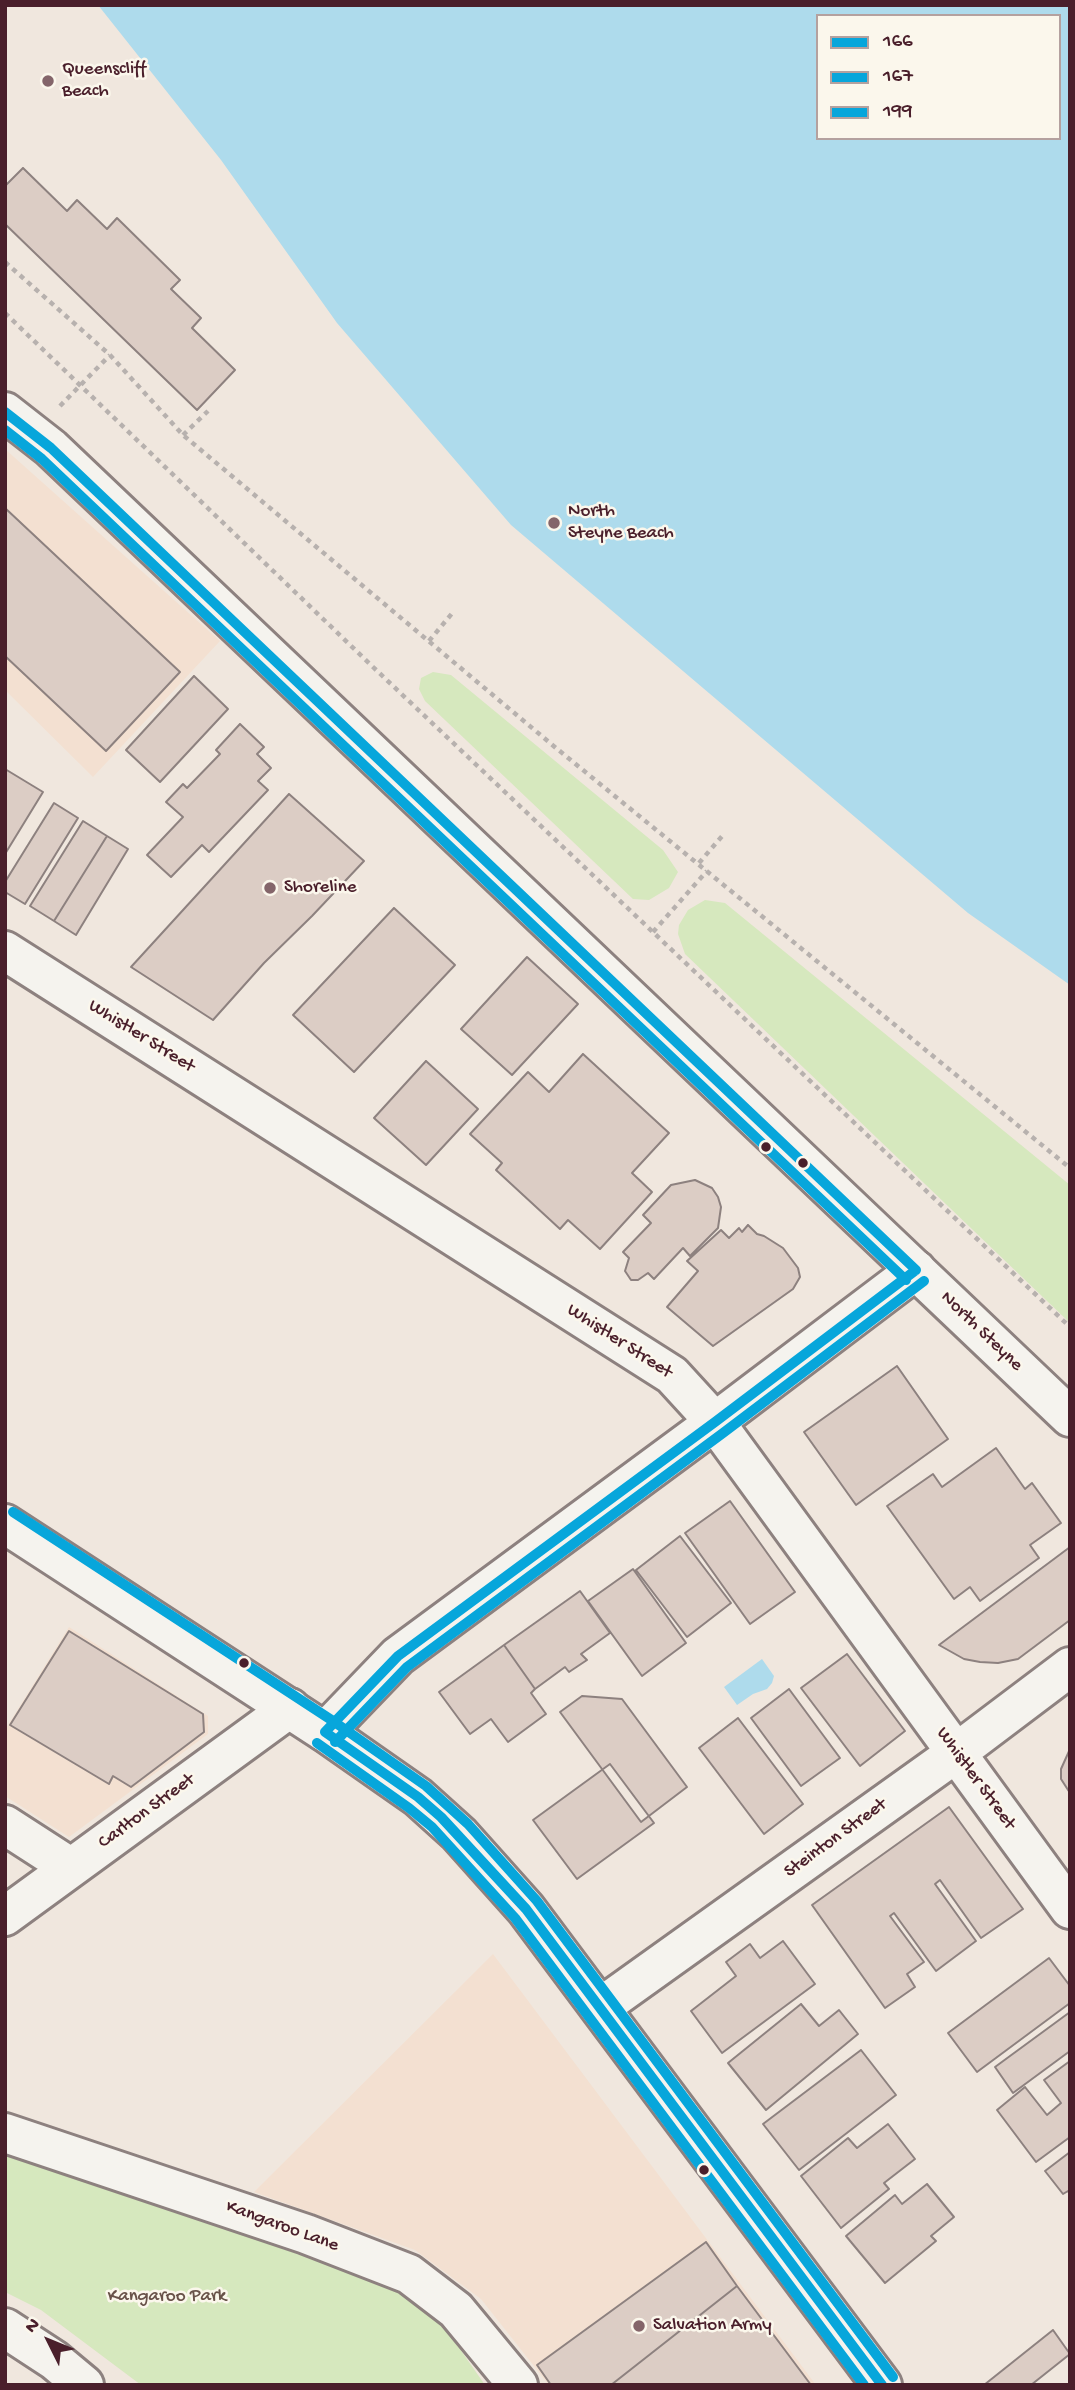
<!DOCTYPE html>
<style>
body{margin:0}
#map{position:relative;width:1075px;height:2390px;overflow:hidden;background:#f0e7de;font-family:"Gochi Hand",sans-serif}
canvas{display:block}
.frame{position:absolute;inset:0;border:7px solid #4a1f2b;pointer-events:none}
.legend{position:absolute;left:816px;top:14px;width:245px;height:126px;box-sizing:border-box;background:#fbf7ec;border:2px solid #b4a19f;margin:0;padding:9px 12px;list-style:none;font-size:21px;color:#4a1f2b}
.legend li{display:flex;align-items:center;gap:14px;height:35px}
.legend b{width:35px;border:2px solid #b4a19f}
.north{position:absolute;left:14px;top:2306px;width:70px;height:70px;-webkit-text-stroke:5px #fbf7ec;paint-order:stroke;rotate:313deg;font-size:19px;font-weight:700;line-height:28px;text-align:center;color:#4a1f2b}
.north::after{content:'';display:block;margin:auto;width:24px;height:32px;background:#4a1f2b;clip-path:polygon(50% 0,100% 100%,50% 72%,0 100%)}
</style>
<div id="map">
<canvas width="1075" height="2390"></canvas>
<div class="frame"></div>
<ul class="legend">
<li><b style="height:9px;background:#07a6db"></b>166</li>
<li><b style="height:9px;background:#07a6db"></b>167</li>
<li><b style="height:9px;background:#07a6db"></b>199</li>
</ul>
<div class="north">N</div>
</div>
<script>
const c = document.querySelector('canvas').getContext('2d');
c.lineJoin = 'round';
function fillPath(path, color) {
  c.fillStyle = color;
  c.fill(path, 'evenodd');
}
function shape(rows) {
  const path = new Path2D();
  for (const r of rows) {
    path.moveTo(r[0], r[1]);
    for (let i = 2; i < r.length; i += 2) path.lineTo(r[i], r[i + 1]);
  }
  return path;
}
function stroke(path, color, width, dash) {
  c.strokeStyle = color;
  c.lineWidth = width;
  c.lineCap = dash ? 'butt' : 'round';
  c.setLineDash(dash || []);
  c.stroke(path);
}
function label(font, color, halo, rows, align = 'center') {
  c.font = font + ' "Gochi Hand",sans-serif';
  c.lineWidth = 5;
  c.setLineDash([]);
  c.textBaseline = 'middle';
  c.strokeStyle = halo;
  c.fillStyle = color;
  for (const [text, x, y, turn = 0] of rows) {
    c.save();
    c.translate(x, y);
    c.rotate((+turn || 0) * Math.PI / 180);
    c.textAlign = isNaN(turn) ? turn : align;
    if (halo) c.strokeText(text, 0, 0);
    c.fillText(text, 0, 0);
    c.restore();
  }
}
fillPath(shape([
 [5,449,220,641,93,777,5,690],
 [69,1627,208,1716,208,1734,69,1837,5,1796,5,1730],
 [493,1954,816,2385,549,2385,481,2299,415,2250,254,2192]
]), '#f3e0d1');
fillPath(shape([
 [433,672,451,675,663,850,678,872,669,888,649,900,633,899,425,701,419,689,421,678],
 [705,900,725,903,1070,1185,1070,1323,685,954,678,934,679,925,688,910],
 [5,2143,399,2291,446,2329,485,2385,141,2385,41,2310,5,2292]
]), '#d6e8be');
fillPath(shape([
 [98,5,1070,5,1070,985,968,913,511,525,337,323,221,160],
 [818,16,1059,16,1059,138,818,138],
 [762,1659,774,1676,772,1683,767,1689,753,1694,737,1705,724,1687]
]), '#aedbec');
const building = shape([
 [23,168,67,211,77,200,107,229,117,218,180,280,171,289,201,318,192,328,235,370,197,410,5,224,5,186,23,168],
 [5,508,180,672,106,751,5,656,5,508],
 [194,676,228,709,160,782,126,750,194,676],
 [240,724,264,747,257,754,271,768,258,781,268,790,209,852,202,845,171,877,147,855,183,817,166,802,183,784,187,788,220,754,216,750,240,724],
 [5,769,43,792,5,854,5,769],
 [289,794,364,861,312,916,264,963,213,1020,131,967,289,794],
 [54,803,78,818,25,904,5,892,5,882,54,803],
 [83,821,107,836,54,921,30,906,83,821],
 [107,836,128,849,76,935,54,921,107,836],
 [394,908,455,965,354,1072,293,1015,394,908],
 [527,957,578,1004,512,1075,461,1029,527,957],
 [583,1054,669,1133,632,1173,652,1192,600,1249,568,1220,560,1229,496,1170,502,1163,470,1134,528,1072,549,1092,583,1054],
 [426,1061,478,1109,426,1165,374,1118,426,1061],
 [695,1180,712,1188,718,1197,721,1207,718,1228,690,1256,683,1248,654,1279,648,1273,638,1280,631,1280,625,1271,629,1258,623,1252,651,1223,643,1215,671,1185,695,1180],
 [748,1225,757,1234,764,1236,783,1248,798,1268,800,1277,793,1289,713,1346,667,1307,698,1271,687,1261,721,1230,729,1238,739,1228,742,1232,748,1225],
 [897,1366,948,1439,856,1505,804,1432,897,1366],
 [996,1448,1025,1489,1032,1483,1061,1523,1030,1545,1039,1558,980,1601,970,1587,954,1599,887,1506,933,1474,942,1487,996,1448],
 [730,1501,795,1592,750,1624,685,1533,730,1501],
 [680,1536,731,1603,687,1637,636,1570,680,1536],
 [1070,1547,1070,1620,1018,1659,998,1663,980,1662,964,1659,939,1645,1070,1547],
 [633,1569,686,1643,642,1676,588,1601,633,1569],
 [580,1591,610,1633,581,1654,587,1660,569,1672,565,1667,535,1689,504,1645,580,1591],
 [69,1631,203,1714,204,1732,131,1787,113,1776,109,1784,10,1725,69,1631],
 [504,1645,535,1689,531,1693,546,1714,508,1742,491,1719,470,1734,439,1692,504,1645],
 [847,1654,905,1731,860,1766,801,1688,847,1654],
 [789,1689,840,1758,801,1786,751,1718,789,1689],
 [582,1696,622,1699,687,1787,641,1822,560,1712,582,1696],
 [738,1718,803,1804,764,1834,699,1748,738,1718],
 [1070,1749,1070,1793,1061,1779,1061,1769,1070,1749],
 [610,1764,654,1823,577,1879,533,1820,610,1764],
 [949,1807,1023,1909,981,1938,940,1880,935,1884,976,1941,936,1971,894,1913,890,1916,924,1962,907,1974,915,1987,885,2008,812,1905,949,1807],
 [783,1941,815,1984,722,2053,691,2011,736,1976,726,1962,750,1944,760,1958,783,1941],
 [1049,1958,1070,1986,1070,2003,977,2072,948,2033,1049,1958],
 [801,2004,819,2026,839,2010,858,2034,766,2110,728,2063,801,2004],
 [1070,2012,1070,2051,1013,2093,995,2067,1070,2012],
 [861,2050,896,2095,799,2170,763,2124,861,2050],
 [1070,2061,1070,2137,1036,2162,997,2110,1025,2087,1047,2115,1061,2103,1044,2080,1070,2061],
 [888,2124,915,2159,884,2183,889,2189,841,2228,801,2176,848,2138,857,2148,888,2124],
 [1070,2152,1070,2194,1068,2191,1063,2194,1045,2171,1070,2152],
 [927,2184,954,2217,931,2236,936,2241,885,2283,846,2236,895,2195,902,2204,927,2184],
 [706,2242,737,2286,611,2385,551,2385,537,2365,706,2242],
 [737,2286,811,2385,611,2385,737,2286],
 [1053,2330,1070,2354,1031,2385,984,2385,1053,2330]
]);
fillPath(building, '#dccdc5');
stroke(building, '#8d817f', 2);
const minor = shape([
 [5,951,672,1375,715,1422,1070,1909],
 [325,1732,398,1656,715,1422,916,1270],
 [5,1825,70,1867],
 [5,1916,290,1708],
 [601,2007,956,1753,1070,1667],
 [5,2133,306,2234,409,2274,456,2310,518,2385],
 [5,2328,54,2360,84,2385]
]);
const major = shape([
 [5,412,51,448,1070,1417],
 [5,1524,325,1732,418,1797,459,1834,526,1909,882,2385]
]);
stroke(minor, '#8d817f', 44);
stroke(major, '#8d817f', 44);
stroke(shape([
 [5,262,110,355,183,435,556,748,1070,1168],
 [5,313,373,667,1070,1327],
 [60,406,110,355],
 [183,435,208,411],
 [429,641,454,611],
 [699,863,723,835],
 [653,932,707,871]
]), '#b7b1ae', 4.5, [5, 5]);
stroke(minor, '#f5f3ee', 38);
stroke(major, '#f5f3ee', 38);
stroke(shape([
 [5,412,51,448,916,1270],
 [325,1732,418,1797,441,1817,526,1909,882,2385],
 [325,1732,398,1656,715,1422,916,1270]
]), '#07a6db', 10);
stroke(shape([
 [5,430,42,459,906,1280],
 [335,1742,407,1667,723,1433,924,1281],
 [317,1743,409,1808,432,1827,515,1918,864,2385]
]), '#07a6db', 10);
stroke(shape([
 [13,1512,333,1721,426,1786,468,1824,537,1901,893,2377]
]), '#07a6db', 10);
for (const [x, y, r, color] of [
 [48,81,7,"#84656a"],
 [554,523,7,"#84656a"],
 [270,888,7,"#84656a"],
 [766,1147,6,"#4a1f2b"],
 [803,1163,6,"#4a1f2b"],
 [244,1663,6,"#4a1f2b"],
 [704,2170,6,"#4a1f2b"],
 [639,2326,7,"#84656a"]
]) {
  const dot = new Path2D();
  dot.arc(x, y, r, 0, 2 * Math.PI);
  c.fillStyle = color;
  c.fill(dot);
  stroke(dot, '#fbf7ec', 2.5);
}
label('19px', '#4a1f2b', '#fbf7ec', [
 ["Queenscliff",62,70],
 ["Beach",62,92],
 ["North",568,512],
 ["Steyne Beach",568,534],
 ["Shoreline",284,888],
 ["Salvation Army",653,2326]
], 'left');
label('19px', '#4a1f2b', '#fbf7ec', [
 ["Whistler Street",141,1037,32],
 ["North Steyne",981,1332,44],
 ["Whistler Street",619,1342,33],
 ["Whistler Street",975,1779,54],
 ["Carlton Street",147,1812,-36],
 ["Steinton Street",836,1839,-36],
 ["Kangaroo Lane",282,2227,20]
]);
label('19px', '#685249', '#fbf7ec', [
 ["Kangaroo Park",167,2297]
]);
</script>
